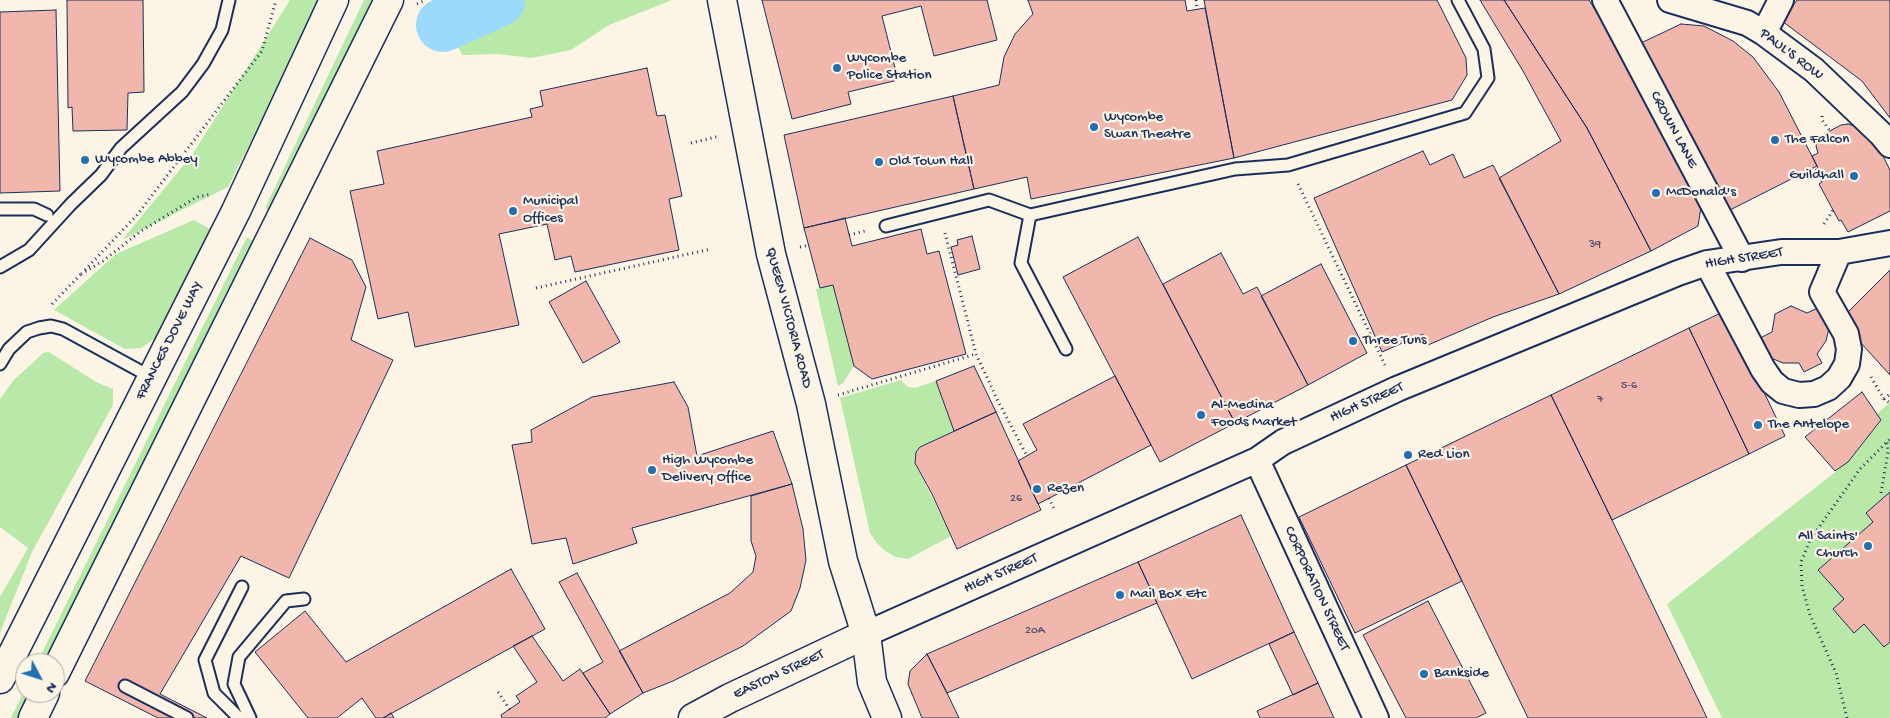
<!DOCTYPE html>
<style>
body{margin:0}
#map{position:relative;width:1890px;height:718px;overflow:hidden;background:#fcf5e5;font-family:"Gochi Hand",sans-serif}
canvas{display:block}
.north{position:absolute;left:15px;top:653px;width:50px;height:50px;box-sizing:border-box;background:#fcf5e5;border:1px solid #a2a6af;border-radius:50%;rotate:130deg;font-size:14px;font-weight:700;line-height:20px;text-align:center;color:#1b2f5e}
.north::after{content:'';display:block;margin:auto;width:18px;height:22px;background:#1f6fb2;clip-path:polygon(50% 0,100% 100%,50% 72%,0 100%)}
</style>
<div id="map">
<canvas width="1890" height="718"></canvas>
<div class="north">N</div>
</div>
<script>
const c = document.querySelector('canvas').getContext('2d');
c.lineJoin = 'round';
function fillPath(path, color) {
  c.fillStyle = color;
  c.fill(path, 'evenodd');
}
function shape(rows) {
  const path = new Path2D();
  for (const r of rows) {
    path.moveTo(r[0], r[1]);
    for (let i = 2; i < r.length; i += 2) path.lineTo(r[i], r[i + 1]);
  }
  return path;
}
function stroke(path, color, width, dash) {
  c.strokeStyle = color;
  c.lineWidth = width;
  c.lineCap = dash ? 'butt' : 'round';
  c.setLineDash(dash || []);
  c.stroke(path);
}
function label(font, color, halo, rows, align = 'center') {
  c.font = font + ' "Gochi Hand",sans-serif';
  c.lineWidth = 4.5;
  c.setLineDash([]);
  c.textBaseline = 'middle';
  c.strokeStyle = halo;
  c.fillStyle = color;
  for (const [text, x, y, turn = 0] of rows) {
    c.save();
    c.translate(x, y);
    c.rotate((+turn || 0) * Math.PI / 180);
    c.textAlign = isNaN(turn) ? turn : align;
    if (halo) c.strokeText(text, 0, 0);
    c.fillText(text, 0, 0);
    c.restore();
  }
}
fillPath(shape([
 [290,0,322,0,228,187,122,240,192,155],
 [364,0,376,0,272,212,265,208],
 [514,0,672,0,609,25,571,50,531,58,498,54,462,55,451,31],
 [194,220,210,229,159,336,141,348,125,349,54,310,116,254],
 [247,237,255,243,50,663,37,663],
 [833,285,854,366,843,383,838,386,816,289],
 [49,352,96,382,113,389,113,405,32,552,0,633,0,597,28,548,0,527,0,399,13,381,43,353],
 [901,380,908,387,915,388,936,381,954,431,920,447,916,452,915,463,951,536,908,559,896,557,885,551,877,543,870,533,840,398],
 [1890,402,1890,718,1722,718,1667,604,1848,462,1881,421,1877,414],
 [25,689,25,693,35,693,23,718,11,718]
]), '#b8e9a9');
stroke(shape([
 [443,25,498,0]
]), '#9bd9fd', 54);
const building = shape([
 [67,0,143,0,144,92,128,93,127,130,73,131,72,107,68,108,67,0],
 [762,0,987,0,997,40,934,56,921,6,882,16,898,80,848,92,851,104,792,119,762,0],
 [1028,0,1185,0,1187,11,1205,8,1234,158,1031,199,1027,177,974,189,953,96,999,85,1004,57,1015,34,1033,14,1028,0],
 [1204,0,1437,0,1466,58,1467,75,1452,100,1234,158,1204,0],
 [1480,0,1504,0,1587,128,1651,251,1559,294,1499,178,1561,141,1523,71,1480,0],
 [1504,0,1589,0,1623,55,1702,201,1698,226,1651,251,1587,128,1504,0],
 [1797,0,1890,0,1890,118,1862,81,1782,21,1797,0],
 [56,10,60,191,0,193,0,12,56,10],
 [1681,24,1704,26,1733,41,1753,57,1779,92,1817,166,1730,210,1641,43,1681,24],
 [647,68,657,116,665,115,682,196,669,199,679,250,575,272,571,256,555,260,547,224,499,234,519,325,415,347,408,312,378,319,350,191,384,184,377,151,532,117,530,109,543,106,540,91,647,68],
 [953,96,974,189,804,228,784,135,953,96],
 [1848,124,1855,126,1860,131,1866,128,1880,153,1881,152,1890,170,1890,211,1848,232,1841,220,1839,221,1819,184,1822,182,1815,170,1818,168,1812,156,1818,153,1816,146,1818,139,1824,134,1841,125,1848,124],
 [1423,151,1430,165,1453,154,1464,178,1493,165,1559,294,1493,317,1428,345,1423,334,1382,352,1314,198,1423,151],
 [845,218,852,246,921,229,927,254,939,251,966,354,872,379,854,366,833,285,820,288,804,228,845,218],
 [972,236,980,269,958,275,951,247,958,245,957,240,972,236],
 [1138,237,1235,423,1160,462,1063,277,1138,237],
 [310,238,352,260,366,287,351,340,393,360,289,578,241,556,160,694,207,718,158,718,85,681,310,238],
 [1221,253,1243,294,1257,287,1308,385,1235,423,1163,284,1221,253],
 [1321,264,1367,353,1308,385,1261,296,1321,264],
 [1890,270,1890,375,1840,320,1890,270],
 [586,281,620,342,583,363,549,302,586,281],
 [1791,306,1807,313,1822,306,1827,315,1829,328,1826,341,1817,354,1822,363,1804,372,1799,363,1783,363,1771,358,1761,349,1756,340,1772,332,1775,314,1791,306],
 [1725,311,1785,436,1749,454,1689,328,1725,311],
 [1689,328,1749,454,1612,520,1551,395,1689,328],
 [974,366,996,412,954,431,936,381,974,366],
 [1115,376,1151,445,1038,504,1018,461,1037,450,1023,424,1115,376],
 [674,382,688,407,697,456,773,431,792,484,632,528,637,543,573,564,566,538,532,544,512,445,532,442,531,430,592,397,674,382],
 [1862,392,1881,420,1848,462,1835,471,1805,437,1862,392],
 [1551,395,1612,520,1707,718,1528,718,1406,465,1551,395],
 [996,412,1041,510,957,549,932,494,915,463,916,452,920,447,996,412],
 [1406,465,1462,581,1355,633,1299,517,1406,465],
 [792,484,803,529,806,560,800,588,791,611,743,646,673,681,643,693,619,651,730,593,753,572,756,556,751,541,751,496,792,484],
 [1890,492,1890,642,1884,647,1864,624,1854,633,1833,609,1844,599,1818,570,1873,522,1866,513,1890,492],
 [1241,515,1294,632,1192,679,1138,562,1241,515],
 [1138,562,1157,603,947,693,927,654,1138,562],
 [511,569,545,629,383,718,376,718,362,698,337,718,308,718,255,652,305,611,346,662,511,569],
 [577,573,643,693,610,714,583,673,603,662,559,582,577,573],
 [1428,601,1486,713,1476,718,1406,718,1363,635,1428,601],
 [1294,632,1318,683,1293,695,1269,644,1294,632],
 [532,636,563,681,580,669,610,714,605,718,502,718,501,715,520,702,516,696,537,682,513,646,532,636],
 [927,654,947,693,959,718,922,718,908,684,910,671,927,654],
 [1318,683,1334,718,1260,718,1257,711,1318,683],
 [391,713,394,718,383,718,391,713]
]);
fillPath(building, '#f1b7ac');
stroke(building, '#1b2f5e', 1);
const lane = shape([
 [0,209,34,209,47,215],
 [1030,215,1021,263,1066,349],
 [886,226,989,200,1030,215,1235,169,1288,165,1465,113,1488,78,1484,49,1458,0],
 [0,267,29,250,71,204,101,175,121,148,182,92,203,64,222,30,229,0],
 [0,364,9,349,27,332,39,328,51,326,63,329,151,377],
 [125,686,187,718],
 [239,718,214,693,205,660,242,587],
 [250,718,234,684,239,657,286,601,304,599]
]);
const street = shape([
 [1605,0,1742,259],
 [1670,0,1747,23,1764,33,1814,70,1881,134,1890,145],
 [1764,33,1781,0],
 [1707,263,1763,369,1772,382,1783,391,1799,395,1814,394,1828,388,1839,378,1847,364,1849,349,1846,334,1822,292,1839,252],
 [1257,460,1376,718],
 [866,634,1257,460,1283,442,1397,389,1678,273,1707,263,1781,252,1839,252,1890,243]
]);
const secondary = shape([
 [693,718,730,698,866,634]
]);
const primary = shape([
 [722,0,771,254,811,404,843,561,866,634,872,682,887,718],
 [55,673,389,0],
 [0,679,236,211,334,0],
 [33,718,45,693]
]);
stroke(lane, '#1b2f5e', 15);
stroke(street, '#1b2f5e', 28);
stroke(secondary, '#1b2f5e', 31);
stroke(primary, '#1b2f5e', 31);
stroke(shape([
 [1196,0,1197,9],
 [417,4,426,0],
 [1822,116,1822,120,1830,131],
 [691,143,720,136],
 [1298,184,1385,365],
 [1824,224,1833,210],
 [945,233,976,354,998,401,1027,456],
 [849,235,865,231],
 [800,247,809,245],
 [85,270,137,215,262,51,276,0],
 [81,274,103,261,141,231,197,197,212,194],
 [536,288,711,249],
 [52,304,81,274],
 [1871,377,1884,399,1890,403],
 [838,395,976,354],
 [1884,399,1890,394],
 [1881,493,1888,452,1887,442],
 [1049,498,1055,511],
 [498,692,510,710],
 [1847,718,1836,673,1810,615,1802,586,1801,562,1810,540,1860,469,1890,439]
]), '#1b2f5e', 3, [1, 4]);
stroke(lane, '#fcf5e5', 11);
stroke(street, '#fcf5e5', 24);
stroke(secondary, '#fcf5e5', 28);
stroke(primary, '#fcf5e5', 28);
for (const [x, y, r, color] of [
 [837,68,5,"#1f6fb2"],
 [1094,127,5,"#1f6fb2"],
 [1775,140,5,"#1f6fb2"],
 [85,160,5,"#1f6fb2"],
 [879,162,5,"#1f6fb2"],
 [1854,176,5,"#1f6fb2"],
 [1656,193,5,"#1f6fb2"],
 [513,211,5,"#1f6fb2"],
 [1353,341,5,"#1f6fb2"],
 [1201,415,5,"#1f6fb2"],
 [1758,425,5,"#1f6fb2"],
 [1408,455,5,"#1f6fb2"],
 [652,470,5,"#1f6fb2"],
 [1037,489,5,"#1f6fb2"],
 [1868,546,5,"#1f6fb2"],
 [1120,595,5,"#1f6fb2"],
 [1424,674,5,"#1f6fb2"]
]) {
  const dot = new Path2D();
  dot.arc(x, y, r, 0, 2 * Math.PI);
  c.fillStyle = color;
  c.fill(dot);
  stroke(dot, '#fcf5e5', 2);
}
label('12px', '#505172', null, [
 ["39",1595,245],
 ["5-6",1629,386],
 ["7",1600,400],
 ["26",1016,499],
 ["20A",1035,631]
]);
label('15px', '#1b2f5e', '#fcf5e5', [
 ["PAUL'S ROW",1791,55,37],
 ["CROWN LANE",1673,130,62],
 ["HIGH STREET",1744,259,-9],
 ["QUEEN VICTORIA ROAD",788,318,75],
 ["FRANCES DOVE WAY",170,341,-63],
 ["HIGH STREET",1367,403,-24],
 ["HIGH STREET",1001,574,-24],
 ["CORPORATION STREET",1316,589,65],
 ["EASTON STREET",779,675,-25]
]);
label('15px', '#1b2f5e', '#fcf5e5', [
 ["Wycombe",847,59],
 ["Police Station",847,76],
 ["Wycombe",1104,118],
 ["Swan Theatre",1104,135],
 ["The Falcon",1785,140],
 ["Wycombe Abbey",95,160],
 ["Old Town Hall",889,162],
 ["Guildhall",1844,176,"right"],
 ["McDonald's",1666,193],
 ["Municipal",523,202],
 ["Offices",523,219],
 ["Three Tuns",1363,341],
 ["Al-Medina",1211,406],
 ["Foods Market",1211,423],
 ["The Antelope",1768,425],
 ["Red Lion",1418,455],
 ["High Wycombe",662,461],
 ["Delivery Office",662,478],
 ["Rezen",1047,489],
 ["All Saints'",1858,537,"right"],
 ["Church",1858,554,"right"],
 ["Mail Box Etc",1130,595],
 ["Bankside",1434,674]
], 'left');
</script>
